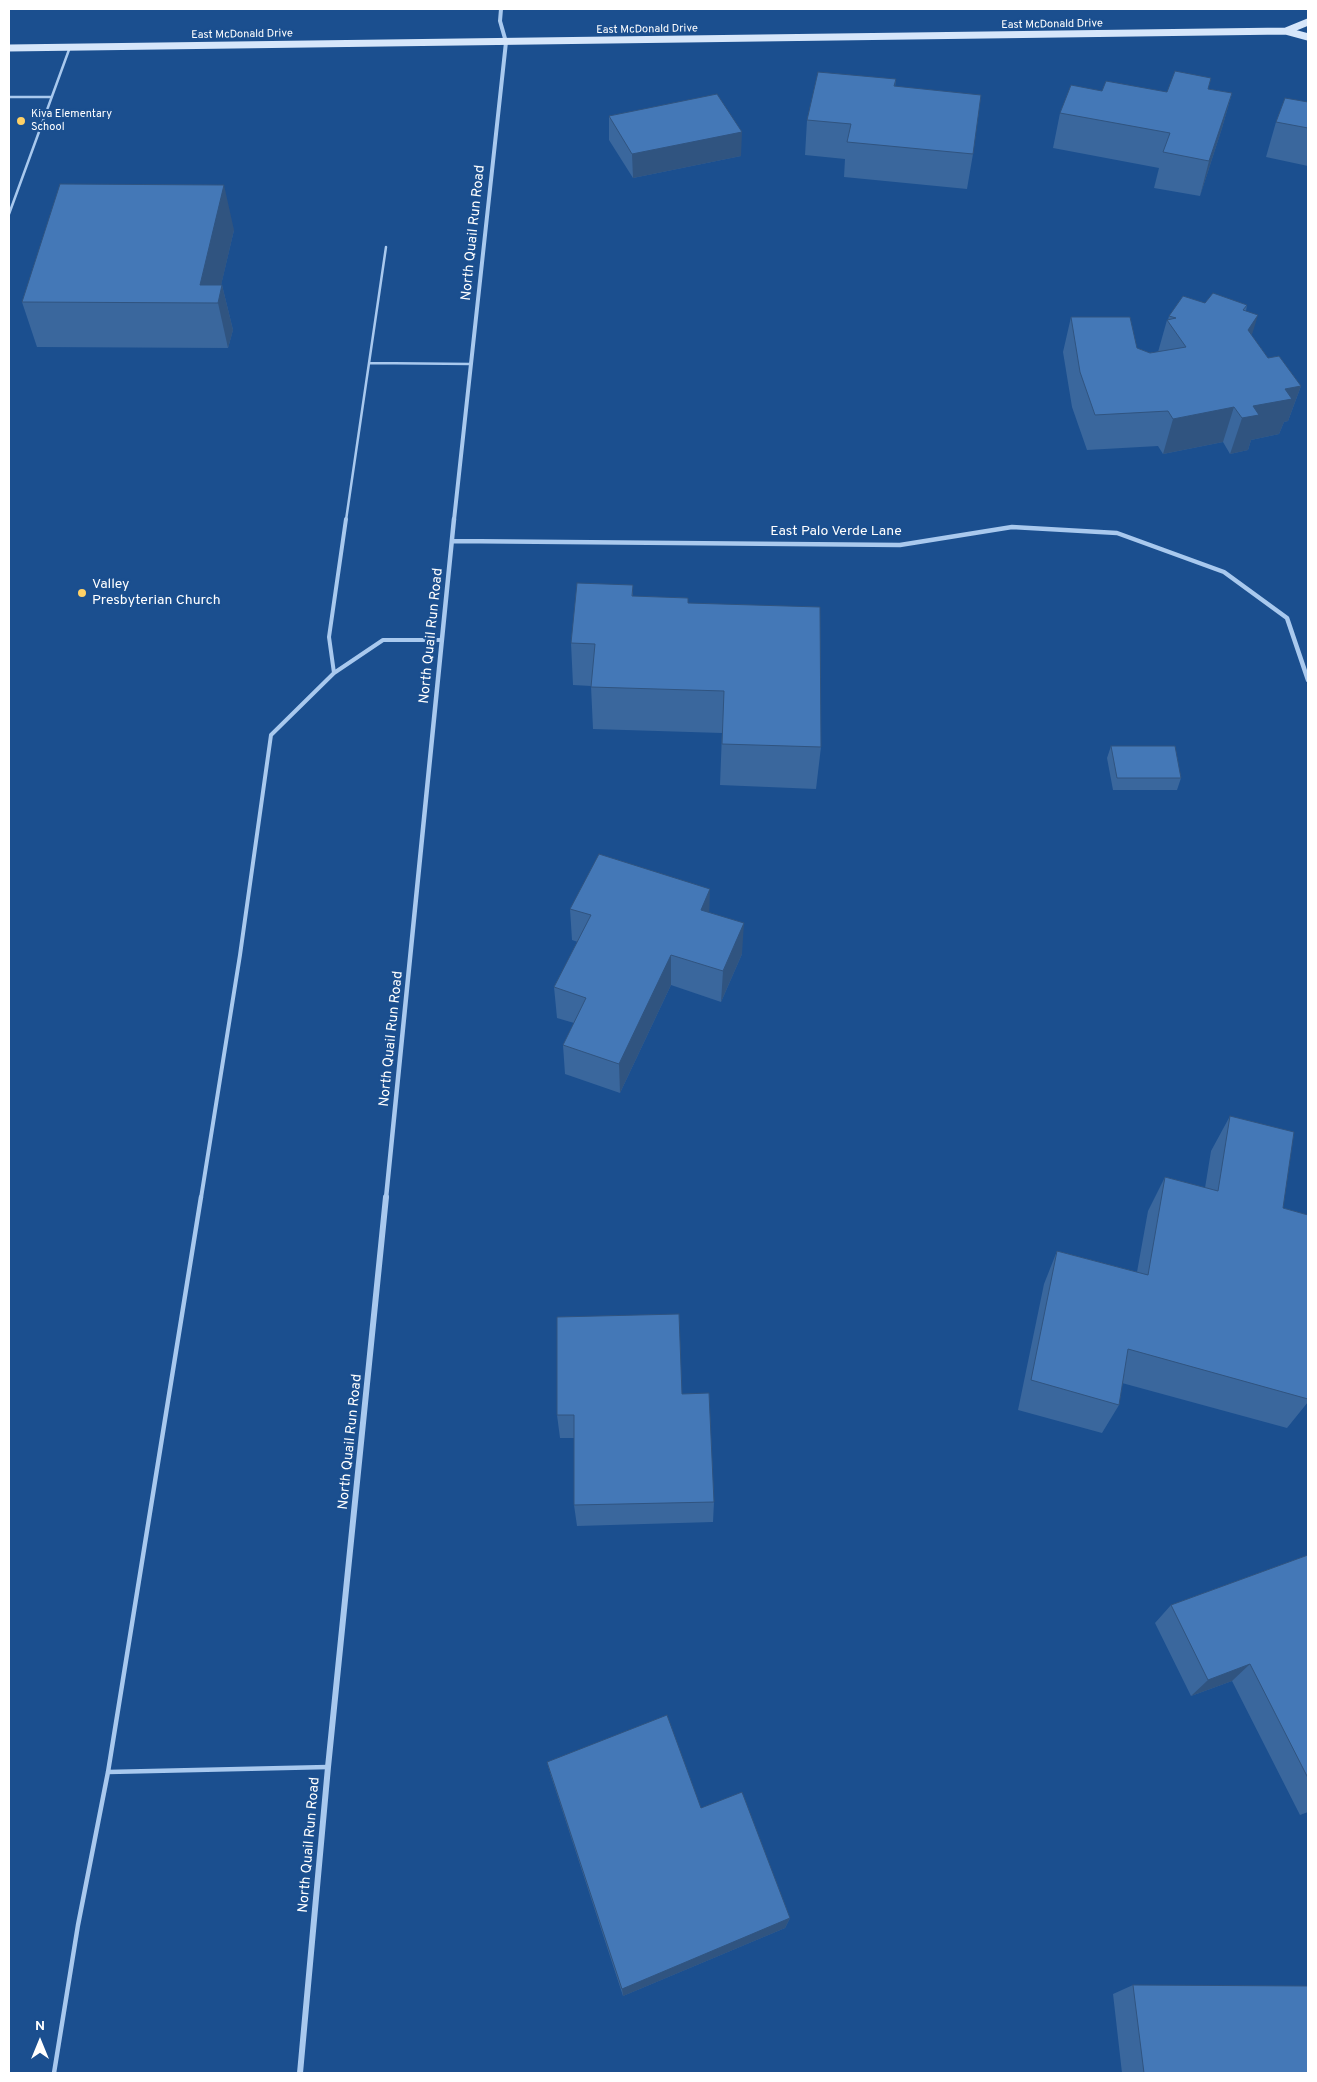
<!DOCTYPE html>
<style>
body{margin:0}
#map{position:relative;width:1317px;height:2082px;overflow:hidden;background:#1b4f8f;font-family:Overpass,sans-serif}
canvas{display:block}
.frame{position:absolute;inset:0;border:10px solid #fff;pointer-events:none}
.north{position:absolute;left:15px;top:2017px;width:50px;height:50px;-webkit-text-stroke:4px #1b4f8f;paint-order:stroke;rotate:0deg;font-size:14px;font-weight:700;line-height:20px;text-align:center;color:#fff}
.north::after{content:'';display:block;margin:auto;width:18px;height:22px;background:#fff;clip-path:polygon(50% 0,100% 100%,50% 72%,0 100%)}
</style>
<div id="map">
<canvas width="1317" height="2082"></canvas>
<div class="frame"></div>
<div class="north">N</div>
</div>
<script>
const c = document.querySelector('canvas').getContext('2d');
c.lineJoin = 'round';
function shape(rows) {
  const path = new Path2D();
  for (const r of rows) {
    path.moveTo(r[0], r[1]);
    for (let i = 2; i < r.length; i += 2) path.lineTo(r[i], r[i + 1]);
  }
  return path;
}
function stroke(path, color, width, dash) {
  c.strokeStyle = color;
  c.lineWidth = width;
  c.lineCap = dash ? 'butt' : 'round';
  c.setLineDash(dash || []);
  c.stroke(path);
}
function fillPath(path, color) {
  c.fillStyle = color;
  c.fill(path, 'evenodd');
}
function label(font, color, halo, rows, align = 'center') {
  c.font = font + ' Overpass,sans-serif';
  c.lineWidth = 4.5;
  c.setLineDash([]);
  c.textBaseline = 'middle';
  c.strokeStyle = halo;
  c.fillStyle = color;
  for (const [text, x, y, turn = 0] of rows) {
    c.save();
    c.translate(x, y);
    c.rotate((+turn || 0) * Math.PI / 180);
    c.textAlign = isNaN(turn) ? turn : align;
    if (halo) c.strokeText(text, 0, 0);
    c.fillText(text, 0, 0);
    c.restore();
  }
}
stroke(shape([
 [9,97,51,97],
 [9,214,70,47],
 [369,363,471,364],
 [346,520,386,247]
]), '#a9c9ee', 2.5);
stroke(shape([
 [334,673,383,640,442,640],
 [201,1198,240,955,271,735,334,673,329,637,346,519]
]), '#a9c9ee', 4);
stroke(shape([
 [108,1772,328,1767],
 [54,2073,78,1925,108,1772,201,1197]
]), '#a9c9ee', 4.5);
stroke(shape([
 [454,520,506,42,500,21,501,9]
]), '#a9c9ee', 4);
stroke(shape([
 [452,541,900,545,1012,527,1117,533,1224,572,1287,618,1308,680],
 [386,1198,454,519]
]), '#a9c9ee', 4.5);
stroke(shape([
 [300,2073,328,1767,386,1197]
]), '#a9c9ee', 6);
stroke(shape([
 [1286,31,1308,22],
 [9,48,1286,31,1308,37]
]), '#d6e6fa', 7);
fillPath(shape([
 [1211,78,1208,89,1232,93,1222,128,1200,196,1154,188,1159,168,1053,148,1060,113,1102,91,1167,92],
 [896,79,895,87,973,154,967,189,844,177,845,159,805,155,807,120],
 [1308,102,1308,166,1266,157,1276,122],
 [609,116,741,156,633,178,609,140],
 [234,230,221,285,222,285,233,330,228,348,37,347,22,302],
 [1205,303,1247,305,1246,311,1252,336,1268,358,1301,386,1288,421,1284,422,1279,434,1251,440,1248,450,1230,454,1223,442,1163,454,1158,446,1087,450,1072,407,1063,352,1071,317,1137,348,1150,353,1158,352,1167,320,1168,320,1169,316],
 [633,585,633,596,688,598,688,603,821,747,816,789,720,785,722,733,593,729,591,686,573,685,571,643],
 [1111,746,1181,778,1177,790,1113,790,1107,758],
 [570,909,709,912,742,954,721,1002,671,985,620,1093,565,1074,563,1045,574,1023,557,1018,554,987,578,942,572,940],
 [1230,1116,1283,1208,1308,1215,1308,1402,1287,1428,1122,1383,1119,1405,1102,1433,1018,1410,1044,1284,1057,1251,1137,1272,1148,1211,1165,1177,1205,1188,1211,1151],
 [682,1394,714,1502,713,1522,577,1526,574,1505,574,1438,560,1438,557,1415],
 [1308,1555,1308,1812,1300,1815,1232,1681,1191,1696,1155,1623,1171,1605],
 [547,1762,790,1918,785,1928,623,1996,551,1776],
 [1133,1985,1308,2073,1122,2073,1113,1994]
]), '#3a679d');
fillPath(shape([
 [1232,93,1222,128,1200,196,1209,161],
 [742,132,741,156,633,178,632,154],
 [224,185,234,230,217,303,200,285],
 [222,285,233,330,228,348,218,303],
 [1258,315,1247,351,1248,330],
 [1301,386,1288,421,1284,422,1279,434,1251,440,1248,450,1230,454,1242,418,1253,406,1285,389],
 [1234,407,1223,442,1163,454,1173,419],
 [710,889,709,920,701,910],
 [744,923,742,954,721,1002,723,971],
 [671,955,671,985,620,1093,619,1064],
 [1250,1664,1232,1681,1191,1696,1208,1680],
 [790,1918,785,1928,623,1996,622,1989]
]), '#305480');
const building = shape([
 [1175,71,1211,78,1208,89,1232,93,1209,161,1163,152,1170,133,1060,113,1071,85,1102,91,1106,81,1167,92,1175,71],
 [818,72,896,79,894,86,981,95,973,154,847,142,851,124,807,120,818,72],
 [717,94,742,132,632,154,609,116,717,94],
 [1285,98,1308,102,1308,128,1276,122,1285,98],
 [60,184,224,185,200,285,222,285,218,303,22,302,60,184],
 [1213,293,1247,305,1243,310,1258,315,1248,330,1268,358,1279,356,1301,386,1285,389,1292,399,1253,406,1259,415,1242,418,1234,407,1173,419,1168,411,1095,415,1080,372,1071,317,1130,317,1137,348,1150,353,1186,347,1167,320,1176,318,1169,316,1183,296,1205,303,1213,293],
 [577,583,633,585,632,596,688,598,688,603,820,607,821,747,722,744,724,691,591,687,595,644,571,643,577,583],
 [1111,746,1175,746,1181,778,1117,778,1111,746],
 [599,854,710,889,701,910,744,923,723,971,671,955,619,1064,563,1045,586,998,554,987,591,915,570,909,599,854],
 [1230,1116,1294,1132,1283,1208,1308,1215,1308,1399,1128,1349,1119,1405,1031,1380,1057,1251,1148,1275,1165,1177,1218,1191,1230,1116],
 [679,1314,682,1394,709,1393,714,1502,574,1505,574,1415,557,1415,557,1317,679,1314],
 [1308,1555,1308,1778,1250,1664,1208,1680,1171,1605,1308,1555],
 [667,1715,701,1808,742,1792,790,1918,622,1989,547,1762,667,1715],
 [1133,1985,1308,1986,1308,2073,1144,2073,1133,1985]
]);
fillPath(building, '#4478b7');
stroke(building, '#305480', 1);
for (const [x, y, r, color] of [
 [21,121,5,"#ffd166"],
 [82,593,5,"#ffd166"]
]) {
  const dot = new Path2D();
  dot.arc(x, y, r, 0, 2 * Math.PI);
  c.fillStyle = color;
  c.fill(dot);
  stroke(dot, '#1b4f8f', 2);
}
label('11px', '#fff', '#1b4f8f', [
 ["East McDonald Drive",1052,25,-1],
 ["East McDonald Drive",647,30,-1],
 ["East McDonald Drive",242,35,-1]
]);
label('11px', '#fff', '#1b4f8f', [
 ["Kiva Elementary",31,115],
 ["School",31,128]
], 'left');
label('14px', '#fff', '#1b4f8f', [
 ["North Quail Run Road",474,233,-84],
 ["East Palo Verde Lane",836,532],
 ["North Quail Run Road",432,636,-84],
 ["North Quail Run Road",392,1039,-84],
 ["North Quail Run Road",351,1442,-84],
 ["North Quail Run Road",310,1845,-85]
]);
label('14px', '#fff', '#1b4f8f', [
 ["Valley",92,585],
 ["Presbyterian Church",92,601]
], 'left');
</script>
